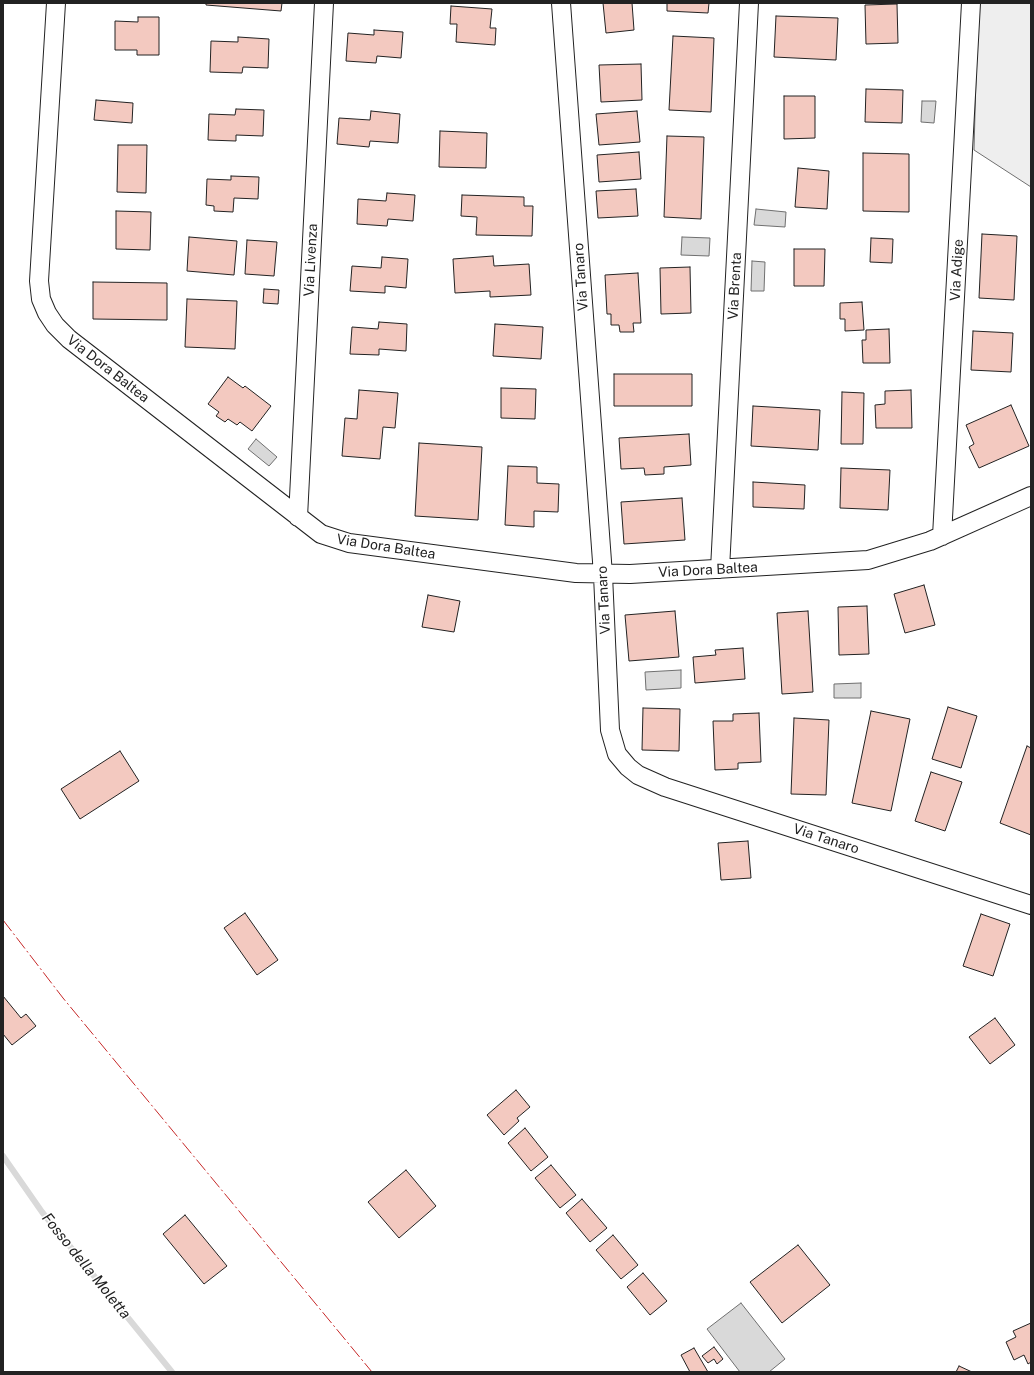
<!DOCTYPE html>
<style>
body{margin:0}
#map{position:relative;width:1034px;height:1375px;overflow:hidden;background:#fff;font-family:"Public Sans",sans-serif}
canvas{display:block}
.frame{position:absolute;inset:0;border:4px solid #222;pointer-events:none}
</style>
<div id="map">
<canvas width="1034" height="1375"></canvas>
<div class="frame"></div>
</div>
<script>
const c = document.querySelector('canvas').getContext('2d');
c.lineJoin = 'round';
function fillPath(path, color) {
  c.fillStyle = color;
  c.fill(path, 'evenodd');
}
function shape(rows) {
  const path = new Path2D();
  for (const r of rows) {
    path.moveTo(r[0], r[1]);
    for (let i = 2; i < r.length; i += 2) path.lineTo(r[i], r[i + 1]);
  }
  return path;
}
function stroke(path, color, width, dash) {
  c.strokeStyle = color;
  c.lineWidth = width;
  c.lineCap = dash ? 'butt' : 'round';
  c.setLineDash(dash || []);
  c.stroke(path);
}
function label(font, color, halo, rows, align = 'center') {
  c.font = font + ' "Public Sans",sans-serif';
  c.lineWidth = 3;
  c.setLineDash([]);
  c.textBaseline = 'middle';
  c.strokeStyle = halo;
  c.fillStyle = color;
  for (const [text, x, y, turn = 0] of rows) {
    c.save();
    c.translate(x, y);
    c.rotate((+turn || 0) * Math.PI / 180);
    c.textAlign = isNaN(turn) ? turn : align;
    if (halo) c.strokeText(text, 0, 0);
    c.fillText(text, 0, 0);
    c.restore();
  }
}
const green = shape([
 [978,3,1031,3,1031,187,974,150,978,3]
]);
fillPath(green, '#eee');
stroke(green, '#6f6f6f', 1);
const water = shape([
 [922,101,936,101,934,123,921,122,922,101],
 [756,209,786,212,785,227,754,225,756,209],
 [682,237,710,238,709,256,681,255,682,237],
 [752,261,765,262,764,291,751,291,752,261],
 [256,439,277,457,269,466,248,449,256,439],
 [681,670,681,688,646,690,645,672,681,670],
 [861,683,861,698,834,698,834,684,861,683],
 [741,1303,785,1359,769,1372,740,1372,707,1329,741,1303]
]);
fillPath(water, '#d9d9d9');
stroke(water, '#6f6f6f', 1);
stroke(shape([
 [3,1156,42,1212,172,1372]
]), '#d9d9d9', 6);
const building = shape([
 [206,3,282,3,281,11,206,5,206,3],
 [603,3,632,3,634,30,606,33,603,3],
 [667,3,709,3,708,13,667,11,667,3],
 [897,4,898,43,866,44,865,5,897,4],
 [451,6,492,9,490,28,496,28,495,45,456,42,457,24,450,24,451,6],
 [776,16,838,18,836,60,774,57,776,16],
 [138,17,159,17,159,55,137,55,137,50,115,50,115,21,138,22,138,17],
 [374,30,403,32,401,58,377,56,376,63,346,61,348,33,374,35,374,30],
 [673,36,714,38,711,112,669,110,673,36],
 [238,37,269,39,268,68,243,67,242,73,210,72,211,41,238,42,238,37],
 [641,64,642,100,601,102,599,65,641,64],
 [866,89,903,90,902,123,865,122,866,89],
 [784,96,815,96,815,138,784,139,784,96],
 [96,100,133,103,132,123,94,120,96,100],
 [236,109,264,110,263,136,236,135,236,141,208,140,209,114,235,115,236,109],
 [371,111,400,114,398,143,370,141,369,147,337,144,339,118,370,120,371,111],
 [637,111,640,142,599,145,596,114,637,111],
 [440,131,487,133,486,168,439,167,440,131],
 [667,136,704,137,701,219,664,217,667,136],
 [118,145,147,145,146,193,117,192,118,145],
 [639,152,641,179,599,182,597,155,639,152],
 [863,153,909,154,909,212,863,211,863,153],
 [798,168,829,171,827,209,795,207,798,168],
 [231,176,259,177,258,199,234,198,233,212,214,211,214,206,206,205,207,179,231,180,231,176],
 [636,189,638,216,598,218,596,191,636,189],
 [387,193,415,195,413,221,388,219,387,226,357,224,358,199,386,201,387,193],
 [462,195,524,197,524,206,533,206,532,236,476,235,477,217,461,216,462,195],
 [116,211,151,212,150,250,116,249,116,211],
 [982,234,1017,236,1014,300,979,298,982,234],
 [189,237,237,241,234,275,187,271,189,237],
 [871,238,893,239,892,263,870,262,871,238],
 [247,240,277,242,274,276,245,274,247,240],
 [794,249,825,249,824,286,794,286,794,249],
 [493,256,494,266,529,264,531,295,490,297,490,291,455,293,453,259,493,256],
 [382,257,408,259,406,288,385,286,385,293,350,291,352,266,381,268,382,257],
 [690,267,691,313,661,314,660,268,690,267],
 [638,273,641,323,633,323,634,332,620,332,619,325,611,325,611,314,607,314,605,275,638,273],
 [93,282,167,283,167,320,93,319,93,282],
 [264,289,279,290,278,304,263,303,264,289],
 [187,299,237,301,235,349,185,347,187,299],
 [862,302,864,330,845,331,845,319,840,319,840,303,862,302],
 [379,322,407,324,406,351,379,349,379,355,350,354,352,327,378,329,379,322],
 [495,324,543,327,541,359,493,356,495,324],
 [889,329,890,363,863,363,862,340,866,340,866,330,889,329],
 [973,331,1013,333,1011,372,971,370,973,331],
 [614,374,692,374,692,406,614,406,614,374],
 [228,377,243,388,245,386,271,406,252,431,240,422,237,425,228,419,225,422,216,416,219,412,208,404,228,377],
 [501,388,536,389,535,419,501,418,501,388],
 [359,390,398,393,395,428,383,427,380,459,342,456,345,418,357,419,359,390],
 [911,390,912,428,876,428,875,405,885,404,885,391,911,390],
 [842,392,864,393,863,444,841,444,842,392],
 [1011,405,1029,446,979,468,969,447,974,444,966,425,1011,405],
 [753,406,820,410,818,450,751,446,753,406],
 [689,434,691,465,664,467,664,474,645,475,644,468,621,469,619,438,689,434],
 [419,443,482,447,478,520,415,516,419,443],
 [508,466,537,467,537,483,559,484,558,512,534,511,534,527,505,525,508,466],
 [841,468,890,470,888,510,840,508,841,468],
 [753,482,805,485,804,509,753,507,753,482],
 [682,498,685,540,624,544,621,502,682,498],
 [924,585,935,625,905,633,894,594,924,585],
 [428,595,460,601,454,632,422,627,428,595],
 [867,606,869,654,839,655,838,607,867,606],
 [675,611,679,657,629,661,625,615,675,611],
 [808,611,813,692,782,694,777,613,808,611],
 [743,648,745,679,695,683,693,657,716,655,715,650,743,648],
 [948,707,977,716,961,768,932,759,948,707],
 [643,708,680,709,679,751,642,750,643,708],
 [871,711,910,719,891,811,852,803,871,711],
 [759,713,761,762,738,763,738,769,715,770,713,721,733,721,733,714,759,713],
 [794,718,829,720,826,795,791,794,794,718],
 [1027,746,1031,748,1031,835,1000,823,1027,746],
 [120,751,139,781,80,819,61,789,120,751],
 [931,772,962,782,945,831,915,821,931,772],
 [748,841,751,878,721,880,718,843,748,841],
 [245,913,278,960,257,975,224,928,245,913],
 [981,914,1010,924,993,976,963,966,981,914],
 [3,996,21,1018,26,1014,36,1026,12,1045,3,1034,3,996],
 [995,1018,1015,1045,990,1064,969,1037,995,1018],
 [516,1090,530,1107,517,1118,519,1121,504,1135,487,1115,516,1090],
 [525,1128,548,1157,531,1171,508,1143,525,1128],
 [551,1165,576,1195,560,1208,535,1178,551,1165],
 [406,1170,436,1206,399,1238,368,1202,406,1170],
 [582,1199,607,1228,590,1242,566,1213,582,1199],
 [185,1215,227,1266,204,1284,163,1234,185,1215],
 [613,1235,638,1265,621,1279,596,1250,613,1235],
 [798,1245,830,1285,782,1323,750,1282,798,1245],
 [643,1273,667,1301,650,1315,627,1287,643,1273],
 [1031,1323,1031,1362,1028,1364,1024,1355,1014,1360,1006,1342,1016,1337,1013,1331,1031,1323],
 [714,1347,723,1359,717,1364,714,1359,708,1363,702,1356,714,1347],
 [694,1348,708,1372,690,1372,681,1355,694,1348],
 [959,1366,972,1372,956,1372,959,1366]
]);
fillPath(building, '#f3c9c0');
stroke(building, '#222', 1);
const street = shape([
 [56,3,39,281,41,299,47,313,55,325,69,339,321,534,349,543,576,573,630,574,868,560,930,541,1031,496],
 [561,3,603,575,610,730,617,754,628,767,638,775,665,787,1031,905],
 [298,517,324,3],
 [942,536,971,3],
 [720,569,749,3]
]);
stroke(street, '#222', 20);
stroke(street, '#fff', 18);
stroke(shape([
 [3,920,63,998,372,1372]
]), '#c62828', 1, [14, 3, 2, 3]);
label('14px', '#222', '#fff', [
 ["Via Livenza",311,260,-87],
 ["Via Adige",957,270,-87],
 ["Via Tanaro",581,277,-94],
 ["Via Brenta",735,286,-87],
 ["Via Dora Baltea",108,369,38],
 ["Via Dora Baltea",386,547,9],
 ["Via Dora Baltea",708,570,-3],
 ["Via Tanaro",604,600,-93],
 ["Via Tanaro",826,839,18]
]);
label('italic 15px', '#222', '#fff', [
 ["Fosso della Moletta",86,1266,51]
]);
</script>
